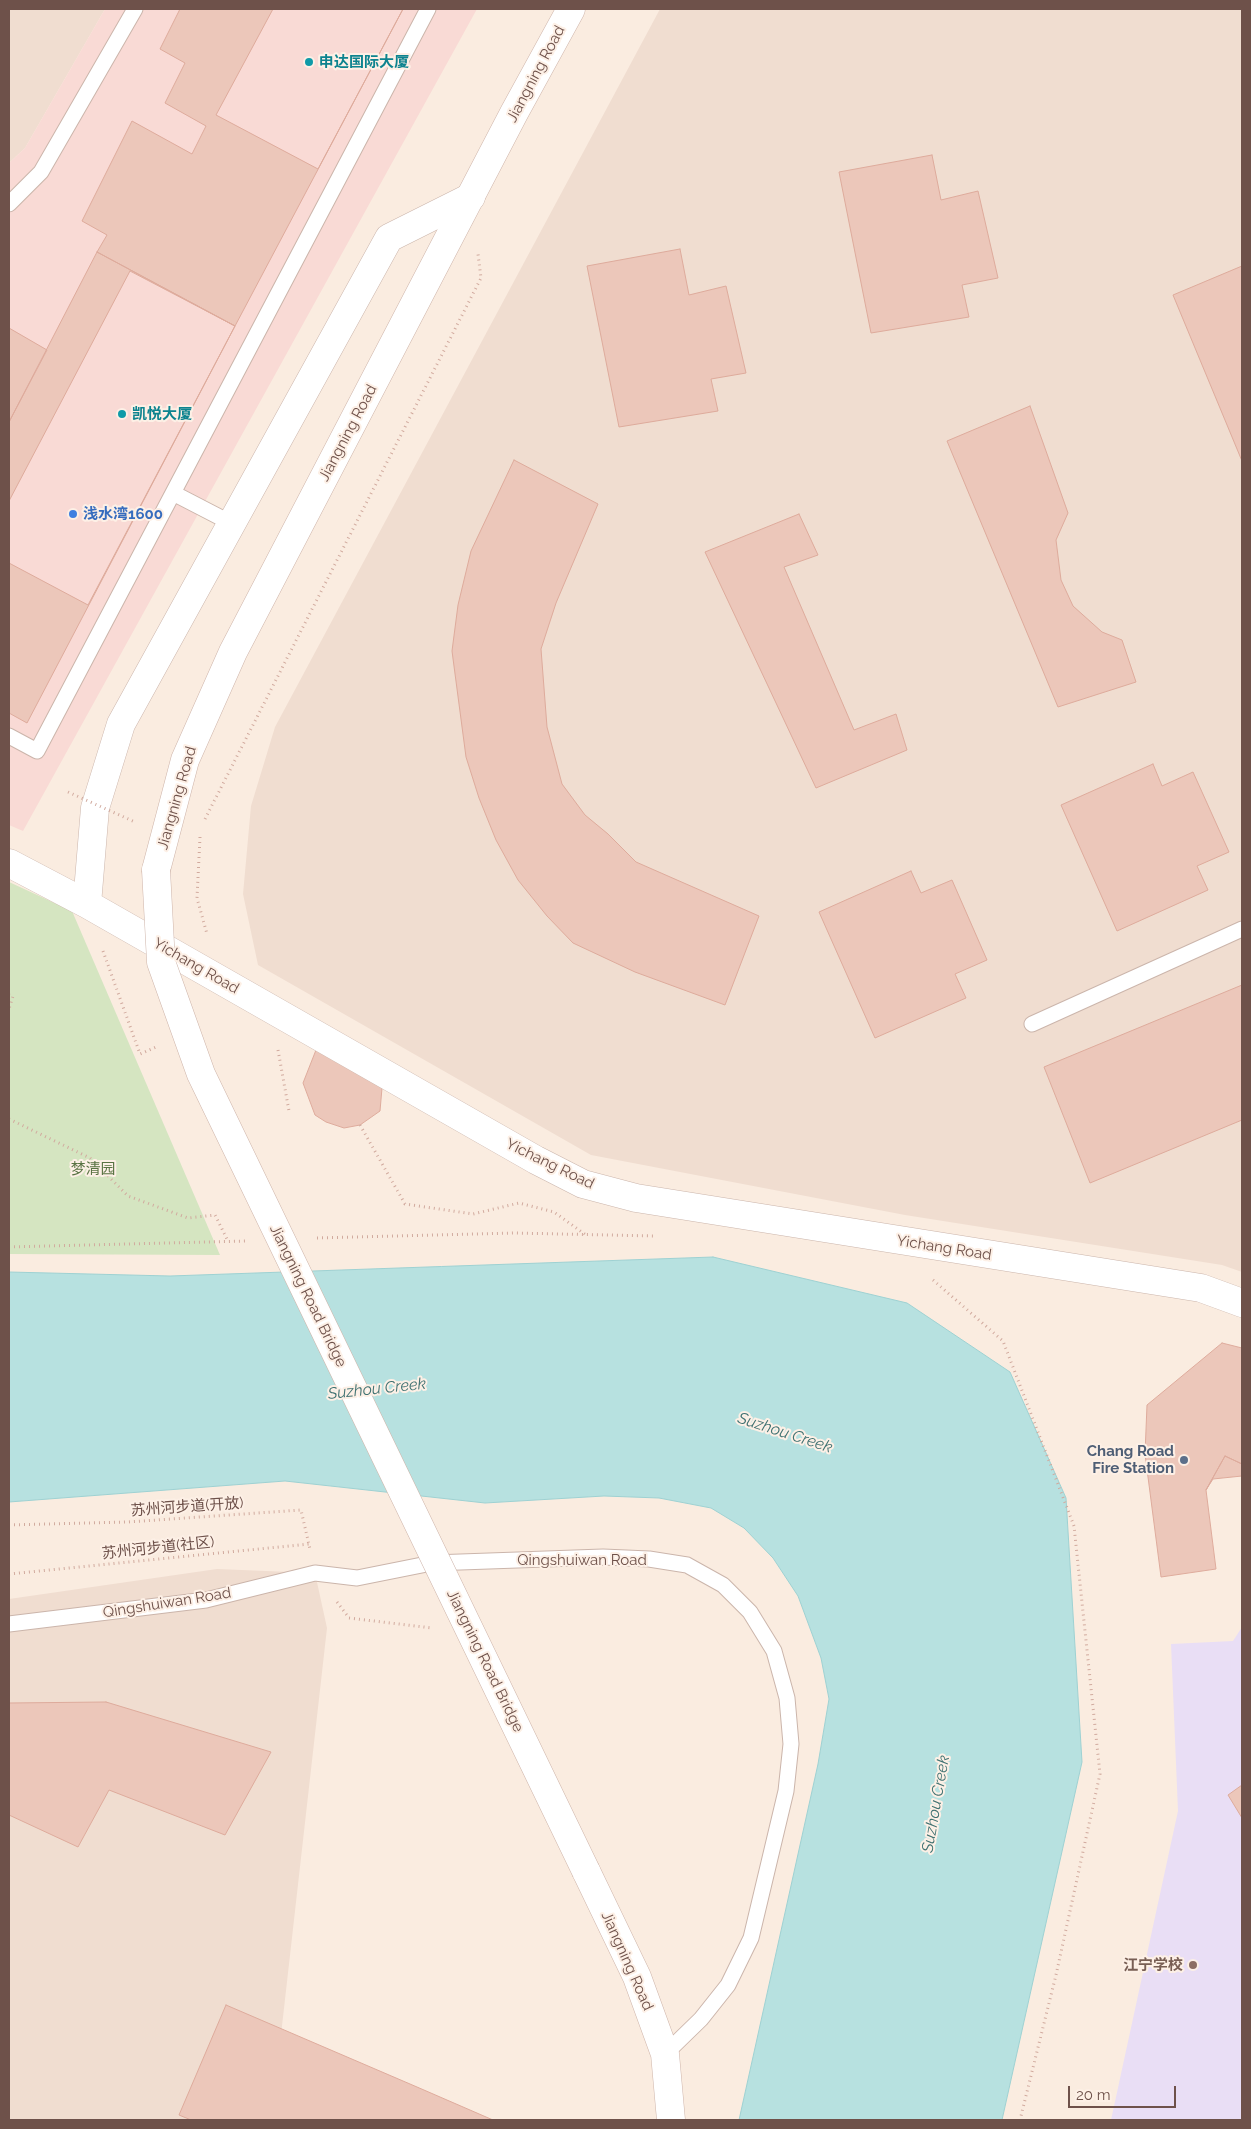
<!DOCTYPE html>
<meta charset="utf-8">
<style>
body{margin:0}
#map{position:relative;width:1251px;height:2129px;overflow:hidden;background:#faece0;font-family:Raleway,sans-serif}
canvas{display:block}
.frame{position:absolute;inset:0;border:10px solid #6e514a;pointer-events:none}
.scale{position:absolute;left:1068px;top:2086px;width:108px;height:22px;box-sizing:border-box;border:2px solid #6e514a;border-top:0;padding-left:6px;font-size:15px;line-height:18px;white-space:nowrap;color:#6e514a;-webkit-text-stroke:4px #fdf0e6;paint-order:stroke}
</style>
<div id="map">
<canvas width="1251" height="2129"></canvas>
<div class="frame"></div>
<div class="scale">20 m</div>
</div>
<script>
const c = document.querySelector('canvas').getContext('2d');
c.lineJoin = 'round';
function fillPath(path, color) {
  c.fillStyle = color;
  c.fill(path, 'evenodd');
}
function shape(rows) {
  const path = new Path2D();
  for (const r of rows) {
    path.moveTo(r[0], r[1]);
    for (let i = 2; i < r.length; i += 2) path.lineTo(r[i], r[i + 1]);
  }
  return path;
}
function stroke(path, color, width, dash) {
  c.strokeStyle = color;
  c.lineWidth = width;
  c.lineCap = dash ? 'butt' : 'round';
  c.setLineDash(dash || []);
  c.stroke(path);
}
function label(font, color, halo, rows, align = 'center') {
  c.font = font + ' Raleway,"Noto Sans SC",sans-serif';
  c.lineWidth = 4;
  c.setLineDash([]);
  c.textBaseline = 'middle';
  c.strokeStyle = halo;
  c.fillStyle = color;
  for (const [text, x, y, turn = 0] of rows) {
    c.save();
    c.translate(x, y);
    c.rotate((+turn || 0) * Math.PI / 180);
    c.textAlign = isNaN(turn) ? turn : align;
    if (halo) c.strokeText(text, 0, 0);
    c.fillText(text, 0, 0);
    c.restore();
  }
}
fillPath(shape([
 [9,9,105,9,25,148,9,163],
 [660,9,1242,9,1242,1272,1222,1265,905,1215,591,1155,258,965,243,894,251,806,275,727],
 [217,1569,315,1573,327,1628,276,2079,183,2120,9,2120,9,1599]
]), '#f0ddd0');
fillPath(shape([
 [105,9,477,9,23,831,9,825,9,163,25,148]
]), '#f9dad5');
fillPath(shape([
 [1242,1627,1242,2120,1111,2120,1178,1811,1171,1644,1233,1641]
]), '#e9def5');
fillPath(shape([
 [9,882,72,911,220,1255,9,1254]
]), '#d5e5c1');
const water = shape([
 [713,1257,907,1303,1010,1372,1066,1498,1082,1762,1002,2120,739,2120,818,1764,829,1699,821,1658,798,1596,773,1558,744,1528,711,1508,659,1498,604,1496,485,1503,285,1481,9,1502,9,1272,170,1276,713,1257]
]);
fillPath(water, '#b7e1e0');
stroke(water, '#9ed1d2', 1);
const building = shape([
 [180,9,403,9,235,326,97,252,107,235,82,221,132,121,192,154,206,126,165,103,185,63,160,49,180,9],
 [273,9,403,9,318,169,216,115,273,9],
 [932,155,941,200,978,191,998,278,962,285,969,317,871,333,839,172,932,155],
 [680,249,689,295,726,286,746,373,711,379,718,411,619,427,587,266,680,249],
 [97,252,235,326,27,723,9,713,9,422,97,252],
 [1242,266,1242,461,1173,295,1242,266],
 [130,271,235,326,88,605,9,563,9,501,130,271],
 [9,328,47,350,9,422,9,328],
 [1030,406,1068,513,1056,540,1061,580,1073,606,1102,632,1122,640,1136,682,1058,707,947,441,1030,406],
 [514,460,598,504,556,603,541,649,547,727,562,784,585,815,608,834,636,862,759,916,725,1005,635,972,573,943,547,916,518,880,496,840,479,798,466,757,452,651,458,605,471,551,514,460],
 [799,514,818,555,784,567,854,730,896,714,907,750,816,788,705,552,799,514],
 [1153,764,1162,786,1193,772,1229,852,1197,866,1208,890,1117,931,1061,805,1153,764],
 [911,871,921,893,952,880,987,960,955,974,966,998,875,1038,819,912,911,871],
 [1242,985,1242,1120,1090,1183,1044,1067,1242,985],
 [316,1050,382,1088,380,1111,360,1125,344,1128,326,1122,315,1115,303,1083,316,1050],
 [1222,1343,1242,1348,1242,1464,1225,1456,1206,1490,1216,1569,1161,1577,1145,1454,1147,1405,1222,1343],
 [1225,1456,1242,1464,1242,1476,1213,1479,1206,1490,1225,1456],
 [106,1702,271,1752,225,1835,109,1790,78,1847,9,1815,9,1703,106,1702],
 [1242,1785,1242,1818,1228,1795,1242,1785],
 [226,2005,417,2087,493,2120,191,2120,179,2115,226,2005]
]);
fillPath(building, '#ecc7ba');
stroke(building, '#deab9c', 1);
const service = shape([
 [9,204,41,172,135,9],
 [173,493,231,523],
 [9,736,37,751,428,9],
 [1032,1024,1242,929],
 [9,1624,206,1600,315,1573,357,1578,432,1563,603,1557,649,1559,687,1565,723,1585,750,1612,774,1651,787,1698,791,1744,786,1791,751,1938,728,1985,701,2019,665,2054]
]);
const minor = shape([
 [9,863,87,904,536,1160,583,1184,636,1198,1201,1288,1242,1303],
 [87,904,95,808,121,724,389,238,471,197]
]);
const secondary = shape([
 [156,870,185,760,233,652,514,113,571,9],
 [586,1871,637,1977,665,2054,671,2120]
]);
stroke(service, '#cbb5ab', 17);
stroke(minor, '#cbb5ab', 29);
stroke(secondary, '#ceb4a9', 29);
stroke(shape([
 [205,819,481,278,478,254],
 [200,837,197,898,207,934],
 [103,951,140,1054,156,1047],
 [9,995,13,996,9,1009],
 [278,1050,289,1111],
 [9,1119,90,1158,128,1196,188,1218,215,1215,228,1241],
 [360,1125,405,1204,473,1214,519,1203,554,1212,586,1235],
 [317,1238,514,1233,655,1236],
 [9,1247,246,1241],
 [933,1280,1003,1341,1074,1526,1100,1774,1056,1975,1020,2120],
 [9,1525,128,1522,301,1510,310,1549],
 [9,1574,309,1544],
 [337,1602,349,1618,432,1628]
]), '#d1aa9e', 3, [1, 4]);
stroke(service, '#fff', 15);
stroke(minor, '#fff', 28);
stroke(secondary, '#fff', 28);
const secondaryBridge = shape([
 [156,870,161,962,201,1074,586,1871]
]);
stroke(secondaryBridge, '#ceb4a9', 29, []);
stroke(shape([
 [68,792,135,822]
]), '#d1aa9e', 3, [1, 4]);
stroke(secondaryBridge, '#fff', 28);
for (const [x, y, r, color] of [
 [309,62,5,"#0f9aa8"],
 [122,414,5,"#0f9aa8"],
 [73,514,5,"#3f7fe0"],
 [1184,1460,5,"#5c6f8a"],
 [1193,1965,5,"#8d6e63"]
]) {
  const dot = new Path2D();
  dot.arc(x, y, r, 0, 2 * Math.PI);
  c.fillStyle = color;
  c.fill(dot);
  stroke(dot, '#fdf0e6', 2);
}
label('bold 15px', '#0d838f', '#fdf0e6', [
 ["申达国际大厦",319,62],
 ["凯悦大厦",132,414]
], 'left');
label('15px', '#6e514a', '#fdf0e6', [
 ["Jiangning Road",536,74,-62],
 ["Jiangning Road",348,433,-62],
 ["Jiangning Road",177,798,-74],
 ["Yichang Road",196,966,30],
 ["Yichang Road",550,1164,26],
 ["Yichang Road",944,1248,9],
 ["Jiangning Road Bridge",308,1296,64],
 ["苏州河步道(开放)",187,1507,-4],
 ["苏州河步道(社区)",158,1548,-6],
 ["Qingshuiwan Road",582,1560],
 ["Qingshuiwan Road",167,1603,-9],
 ["Jiangning Road Bridge",485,1661,64],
 ["Jiangning Road",627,1961,66]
]);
label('bold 15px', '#366cbe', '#fdf0e6', [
 ["浅水湾1600",83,514]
], 'left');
label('15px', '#597343', '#fdf0e6', [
 ["梦清园",93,1169]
]);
label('bold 15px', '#4e5e75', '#fdf0e6', [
 ["Chang Road",1174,1451],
 ["Fire Station",1174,1468]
], 'right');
label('bold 15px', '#785e54', '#fdf0e6', [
 ["江宁学校",1183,1965]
], 'right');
label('italic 16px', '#407272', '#fdf0e6', [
 ["Suzhou Creek",377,1389,-6],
 ["Suzhou Creek",785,1433,18],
 ["Suzhou Creek",936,1804,-80]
]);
</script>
